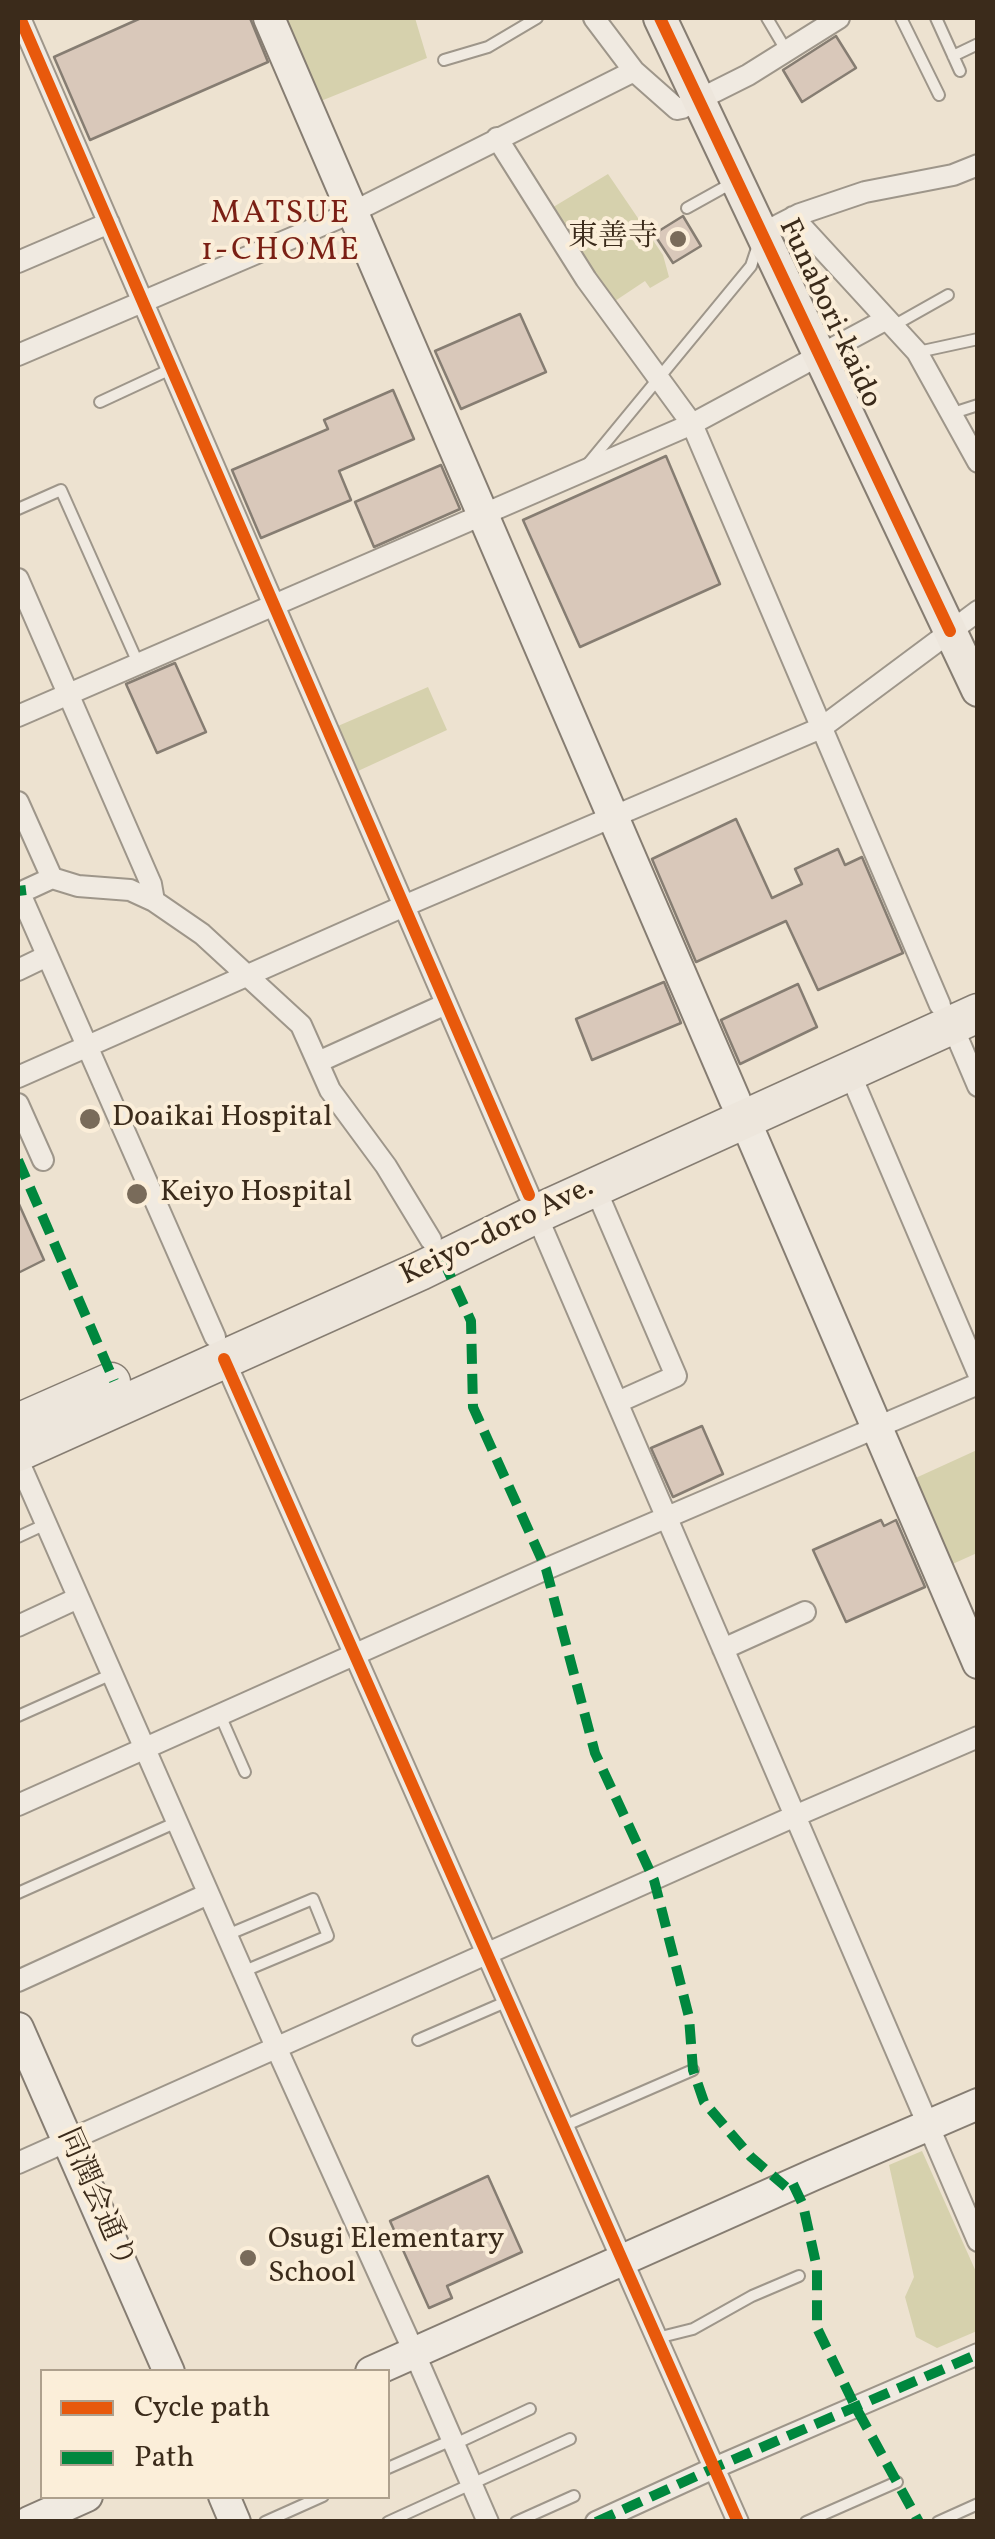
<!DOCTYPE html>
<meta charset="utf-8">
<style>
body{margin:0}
#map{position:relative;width:995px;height:2539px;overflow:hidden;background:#ede2d0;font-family:Vollkorn,serif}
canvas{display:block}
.frame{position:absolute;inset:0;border:20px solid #3b2b1b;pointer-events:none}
.legend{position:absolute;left:40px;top:2369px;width:350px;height:130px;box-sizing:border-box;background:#fbeed9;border:2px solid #aea08d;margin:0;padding:12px 18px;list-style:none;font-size:30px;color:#3b2b1b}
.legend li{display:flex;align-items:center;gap:20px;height:50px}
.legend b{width:50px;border:2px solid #aea08d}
</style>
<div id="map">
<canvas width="995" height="2539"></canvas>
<div class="frame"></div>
<ul class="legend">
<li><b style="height:12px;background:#e8590c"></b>Cycle path</li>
<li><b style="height:12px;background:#00873e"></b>Path</li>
</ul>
</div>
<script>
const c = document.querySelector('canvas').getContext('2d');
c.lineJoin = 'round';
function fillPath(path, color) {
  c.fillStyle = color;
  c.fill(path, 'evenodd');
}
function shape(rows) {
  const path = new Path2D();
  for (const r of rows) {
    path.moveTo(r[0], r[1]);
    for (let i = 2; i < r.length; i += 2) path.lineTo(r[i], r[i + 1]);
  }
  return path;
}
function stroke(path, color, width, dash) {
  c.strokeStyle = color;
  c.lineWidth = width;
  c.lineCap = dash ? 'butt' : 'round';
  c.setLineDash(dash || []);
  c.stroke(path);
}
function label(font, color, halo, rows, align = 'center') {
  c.font = font + ' Vollkorn,"Noto Serif JP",serif';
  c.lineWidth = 8;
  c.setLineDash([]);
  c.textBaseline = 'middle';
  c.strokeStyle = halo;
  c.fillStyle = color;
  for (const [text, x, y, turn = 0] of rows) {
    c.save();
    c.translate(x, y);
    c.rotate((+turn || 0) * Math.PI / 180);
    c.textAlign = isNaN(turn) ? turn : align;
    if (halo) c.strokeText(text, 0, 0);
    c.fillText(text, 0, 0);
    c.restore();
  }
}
fillPath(shape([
 [274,18,415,18,427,58,311,105],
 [608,174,663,255,669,277,650,288,645,281,615,301,550,209],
 [428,687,447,730,358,771,338,726],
 [977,1450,977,1553,946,1567,909,1481],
 [922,2151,977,2274,977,2331,937,2348,916,2337,905,2297,914,2277,889,2165]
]), '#d6d1ad');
const building = shape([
 [141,18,250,18,268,62,90,140,54,57,141,18],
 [836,36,856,68,802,102,783,70,836,36],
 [683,216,701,246,673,263,654,234,683,216],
 [520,314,546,372,461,409,435,351,520,314],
 [393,390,414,439,339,471,351,500,261,538,232,470,328,429,324,420,393,390],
 [666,456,720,584,580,647,523,520,666,456],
 [441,465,460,509,374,547,355,502,441,465],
 [175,663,206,732,157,753,126,684,175,663],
 [736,819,772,898,802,884,795,869,838,849,845,865,862,857,903,953,818,990,786,921,696,962,652,859,736,819],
 [664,982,681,1023,592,1060,576,1019,664,982],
 [798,984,817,1027,740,1064,721,1020,798,984],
 [18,1202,44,1260,18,1273,18,1202],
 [702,1426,723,1474,673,1497,651,1448,702,1426],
 [881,1520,884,1526,896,1520,925,1587,846,1622,813,1550,881,1520],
 [488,2176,522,2252,447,2286,452,2298,429,2308,390,2221,488,2176]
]);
fillPath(building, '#d9c8ba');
stroke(building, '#867d72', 2.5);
const lane = shape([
 [767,18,786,50],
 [901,18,939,95],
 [936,18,960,71],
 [953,56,978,44],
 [444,60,488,47,537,18],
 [687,208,732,183],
 [893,326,948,295],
 [918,352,978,339],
 [100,402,171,369],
 [950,414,978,405],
 [588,464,751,266,758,245],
 [18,509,61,490,138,663],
 [18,1537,46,1524],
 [220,1715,245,1772],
 [18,1716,112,1674],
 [18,1893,177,1822],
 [227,1935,313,1899,328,1936,242,1972],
 [418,2040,508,2001],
 [564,2126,693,2070],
 [657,2338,693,2329,752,2296,799,2276],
 [455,2444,530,2409],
 [388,2468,452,2440],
 [265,2522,323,2496],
 [388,2522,570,2439],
 [516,2522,574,2496],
 [806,2522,897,2482],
 [938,2522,978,2504]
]);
const street = shape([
 [20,18,529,1195],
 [594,18,634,71],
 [497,138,586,279,692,424,940,1005],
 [793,217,917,352,978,462],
 [763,233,800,214,865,192,953,175,978,165],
 [18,262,109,223],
 [18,355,353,212,634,71,677,109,682,108,748,75,839,18],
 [18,579,151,884,154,901],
 [18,716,692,424,885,320],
 [18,802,52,878,78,886,130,890,154,901,202,934,301,1025,330,1090,386,1166,431,1240],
 [52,878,26,890,22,893,22,898,215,1337],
 [18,970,47,956],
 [952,1025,978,1086],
 [318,1062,446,1004],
 [849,1071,978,1373],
 [18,1077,404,906,821,728,978,611],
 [18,1104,43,1160],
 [602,1204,676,1376,618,1402],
 [536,1214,978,2241],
 [224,1359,738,2522],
 [18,1460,276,2047,414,2352,488,2522],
 [18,1626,78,1598],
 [723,1649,805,1612],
 [18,1805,546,1569,978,1384],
 [18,1981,208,1894],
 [18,2163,795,1816,978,1737],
 [596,2522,714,2468,978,2354]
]);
const secondary = shape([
 [269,18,735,1100],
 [744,1118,978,1663],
 [18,2028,169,2372],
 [371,2372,813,2175,978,2104],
 [224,2496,235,2522],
 [29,2522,87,2496]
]);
const primary = shape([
 [660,18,978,690]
]);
const highway = shape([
 [18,1423,111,1382],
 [18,1452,420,1271,536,1214,978,1013]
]);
stroke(lane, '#9e968a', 14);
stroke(street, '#9e968a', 24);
stroke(secondary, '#867d72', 34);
stroke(primary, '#867d72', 36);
stroke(highway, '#867d72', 41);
stroke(lane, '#f0eae1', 10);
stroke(street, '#f0eae1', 20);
stroke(secondary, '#f0eae1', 30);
stroke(primary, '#ede6dc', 32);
stroke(highway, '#ede6dc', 38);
stroke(shape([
 [18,891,26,890],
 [18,1160,114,1381],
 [443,1260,471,1321,473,1407,546,1569,595,1753,654,1880,689,2017,693,2070,704,2102,751,2157,786,2187],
 [793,2184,803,2205,817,2268,817,2328,855,2406,919,2522],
 [596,2522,714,2468,978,2354]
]), '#00873e', 10, [20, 10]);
stroke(shape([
 [20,18,529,1195],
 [660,18,950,631],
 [224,1359,738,2522]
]), '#e8590c', 12);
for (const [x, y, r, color] of [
 [678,239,10,"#796b5a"],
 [90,1119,12,"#796b5a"],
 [137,1194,12,"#796b5a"],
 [248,2258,10,"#796b5a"]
]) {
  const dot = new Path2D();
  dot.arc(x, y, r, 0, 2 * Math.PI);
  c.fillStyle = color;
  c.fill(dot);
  stroke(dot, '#fbeed9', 4);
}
label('30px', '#3b2b1b', '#fbeed9', [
 ["東善寺",658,239,"right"],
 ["Doaikai Hospital",112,1119],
 ["Keiyo Hospital",160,1194],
 ["Osugi Elementary",268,2241],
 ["School",268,2275]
], 'left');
label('30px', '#3b2b1b', '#fbeed9', [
 ["Funabori-kaido",828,314,65],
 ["Keiyo-doro Ave.",498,1233,-26],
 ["同潤会通り",94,2199,66]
]);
c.letterSpacing = '2.5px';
label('32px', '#7a1f14', '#fbeed9', [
 ["MATSUE",281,216],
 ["1-CHOME",281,253]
]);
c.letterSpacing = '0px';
</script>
